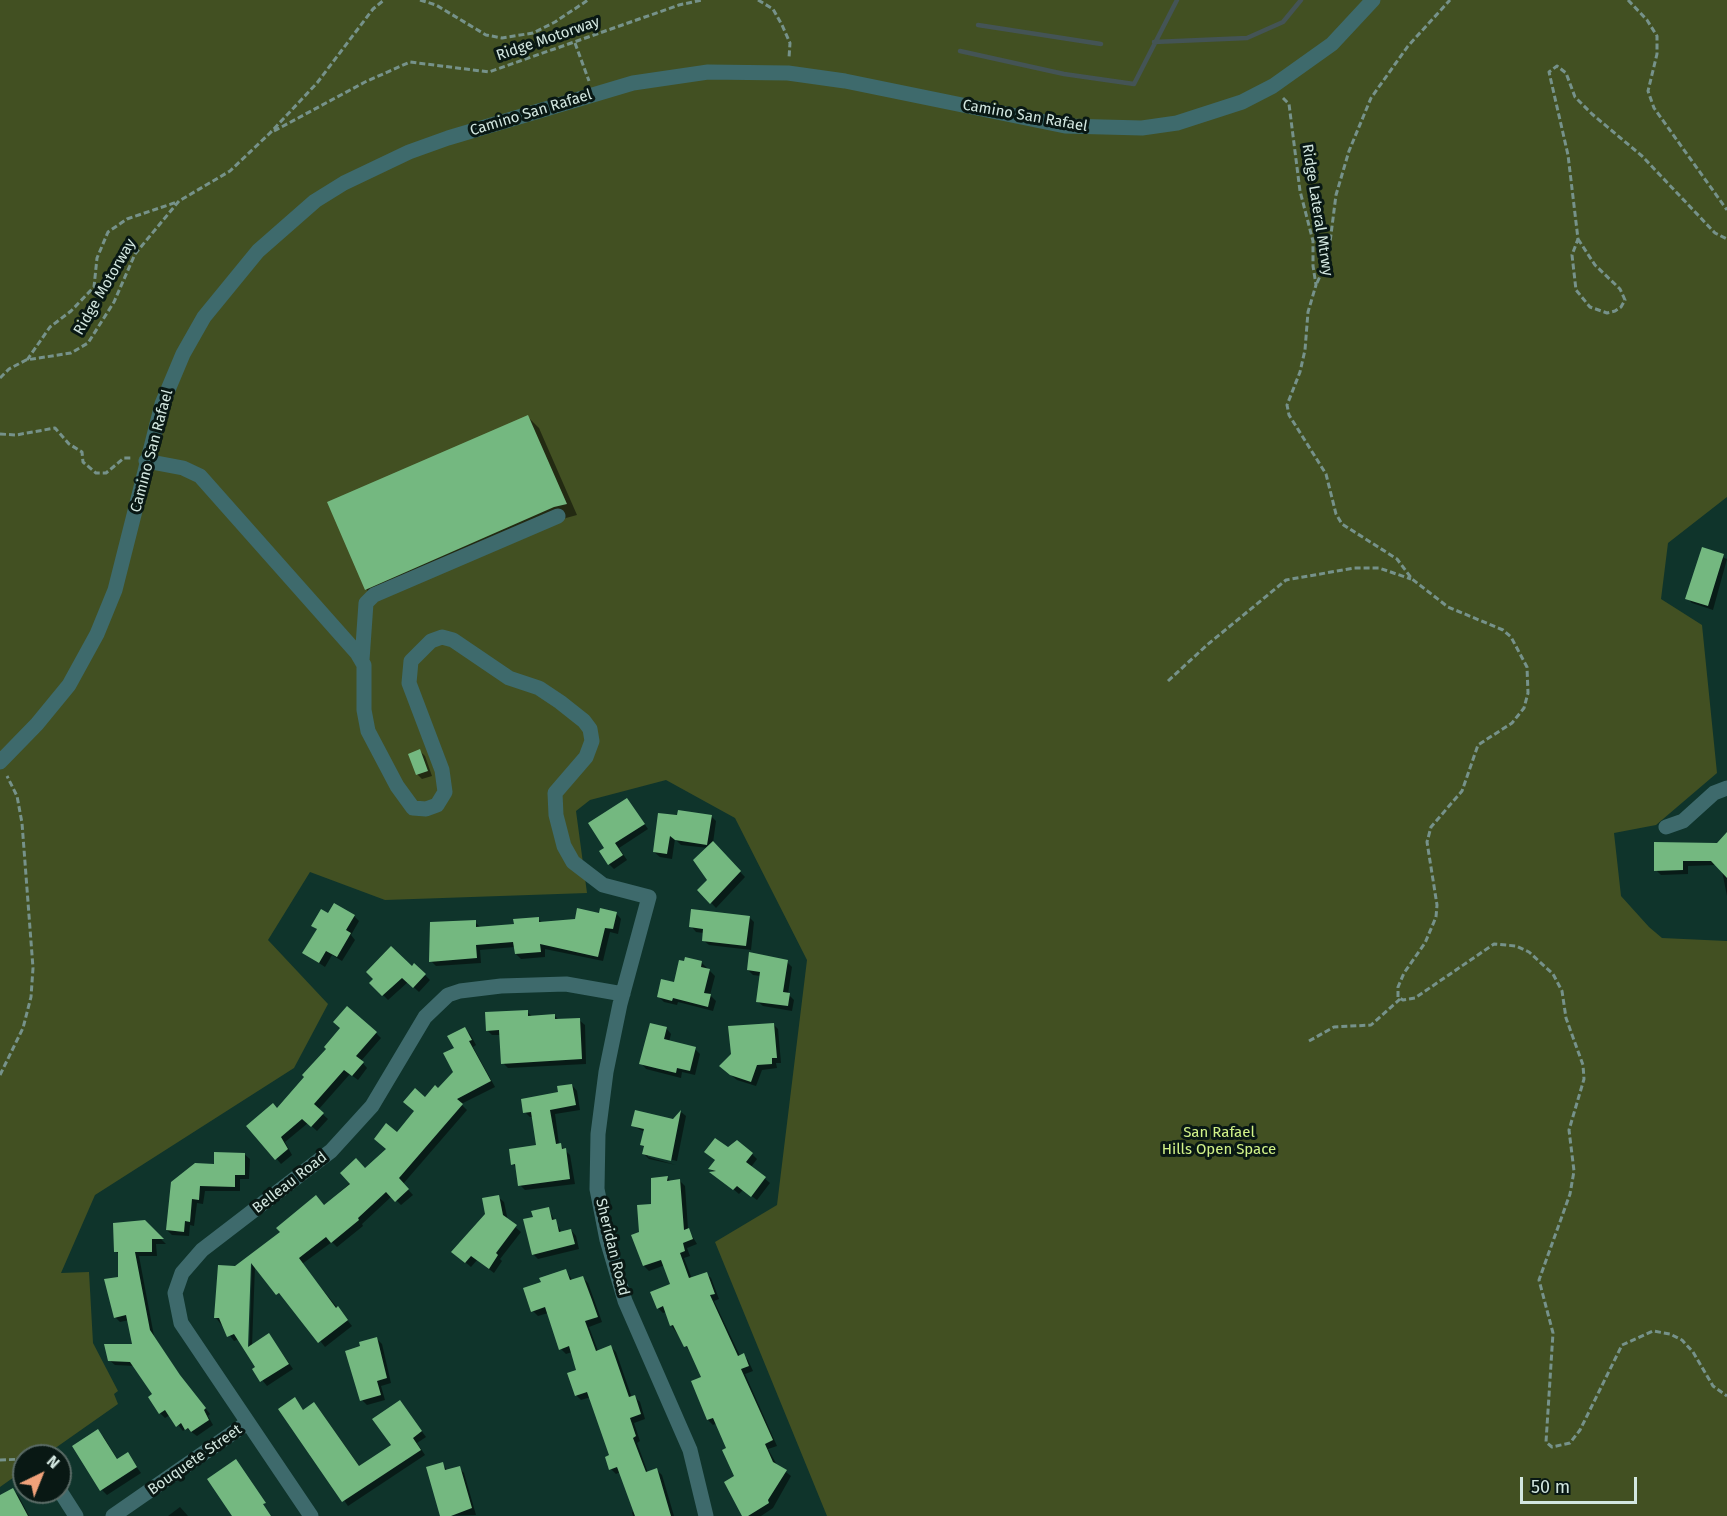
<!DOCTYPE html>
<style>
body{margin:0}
#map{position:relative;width:1727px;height:1516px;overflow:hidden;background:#0f342b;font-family:"Fira Sans",sans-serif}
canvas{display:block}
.north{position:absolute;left:12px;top:1444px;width:60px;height:60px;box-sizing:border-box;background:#091814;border:2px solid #5a6b66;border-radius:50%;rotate:43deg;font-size:16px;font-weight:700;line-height:24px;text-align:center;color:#d3e7e0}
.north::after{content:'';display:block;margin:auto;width:21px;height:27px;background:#f0a27a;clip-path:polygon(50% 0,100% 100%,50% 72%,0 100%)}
.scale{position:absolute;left:1520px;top:1477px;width:117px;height:27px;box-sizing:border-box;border:3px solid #d3e7e0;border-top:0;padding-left:8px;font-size:18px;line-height:21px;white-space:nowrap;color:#d3e7e0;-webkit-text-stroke:4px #091814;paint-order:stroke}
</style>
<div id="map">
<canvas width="1727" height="1516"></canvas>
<div class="north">N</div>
<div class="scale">50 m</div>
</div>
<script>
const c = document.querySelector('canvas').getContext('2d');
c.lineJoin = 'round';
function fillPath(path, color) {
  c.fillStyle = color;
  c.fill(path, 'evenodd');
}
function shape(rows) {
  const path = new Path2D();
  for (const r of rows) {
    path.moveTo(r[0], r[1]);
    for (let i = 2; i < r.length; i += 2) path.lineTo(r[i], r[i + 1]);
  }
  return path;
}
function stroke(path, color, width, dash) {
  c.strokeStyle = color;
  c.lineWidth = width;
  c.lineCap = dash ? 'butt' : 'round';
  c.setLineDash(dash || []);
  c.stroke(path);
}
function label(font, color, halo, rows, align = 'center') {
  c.font = font + ' "Fira Sans",sans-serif';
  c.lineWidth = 6;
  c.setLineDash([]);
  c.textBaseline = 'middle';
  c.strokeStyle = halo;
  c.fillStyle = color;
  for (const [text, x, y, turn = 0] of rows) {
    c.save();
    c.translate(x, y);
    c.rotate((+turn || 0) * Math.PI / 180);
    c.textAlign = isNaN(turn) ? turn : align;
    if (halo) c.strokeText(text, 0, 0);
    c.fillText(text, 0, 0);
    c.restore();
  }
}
fillPath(shape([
 [0,0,1727,0,1727,497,1668,543,1661,599,1702,625,1717,773,1656,825,1614,833,1621,896,1649,927,1662,938,1727,941,1727,1516,827,1516,715,1242,777,1205,807,960,735,818,666,780,590,800,576,811,587,893,385,900,310,872,268,940,328,1004,294,1068,95,1195,61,1273,89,1272,93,1343,118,1391,114,1394,118,1404,44,1456,24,1456,24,1470,0,1487]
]), '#425022');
fillPath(shape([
 [528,417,539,428,577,515,566,518,377,600,366,589],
 [1702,549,1727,559,1713,610,1692,603,1687,598],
 [420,751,425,756,432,776,422,779,417,774],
 [627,799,648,829,619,848,627,860,614,869,609,864,606,849],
 [660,814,711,816,716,821,713,843,745,877,716,908,699,890,709,880,708,848,681,845,675,839,672,859,660,857,654,852],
 [1727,834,1727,896,1722,871,1717,865,1688,866,1688,874,1661,875,1656,870,1718,844],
 [616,913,621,919,618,934,610,932,603,961,545,949,545,957,521,959,516,954,515,947,480,950,481,963,436,966,431,961,475,922,481,928,515,925,538,919,543,923,576,921],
 [329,915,354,916,359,921,351,935,355,940,342,961,332,955,325,967,304,953,318,930,313,925],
 [749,917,754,922,751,950,709,945,703,940,704,933,696,932,691,926],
 [787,962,792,967,788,994,794,1000,792,1011,763,1006,757,1001,761,976,753,975,748,970],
 [702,963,715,976,710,995,716,1001,713,1011,678,1002,677,1005,664,1002,658,996],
 [415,965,430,980,419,992,408,982,388,1000,371,983,375,979],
 [527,1012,533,1017,555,1016,560,1021,579,1020,585,1025,586,1064,508,1068,503,1063,501,1035,492,1035,487,1030],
 [773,1024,778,1029,781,1063,776,1063,777,1068,762,1070,756,1086,737,1080,726,1071],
 [666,1028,671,1034,669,1042,695,1049,700,1054,695,1075,682,1072,681,1078,646,1069,641,1063],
 [465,1029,470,1034,476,1045,473,1047,495,1087,461,1104,467,1110,403,1184,413,1195,401,1205,392,1196,362,1224,363,1226,337,1247,332,1242,302,1264,352,1326,325,1347,285,1297,275,1292,255,1266,252,1346,273,1340,293,1369,267,1386,254,1370,257,1367,249,1355,252,1263,249,1263,239,1339,234,1341,216,1318,235,1268,324,1206,388,1150,425,1099,438,1090,454,1072,456,1049],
 [376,1033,381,1038,361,1061,367,1068,358,1080,350,1074,318,1110,328,1119,317,1131,308,1123,285,1142,292,1155,281,1164,249,1126,277,1110],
 [572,1085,577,1091,580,1110,555,1114,559,1144,570,1155,575,1184,525,1190,520,1185,517,1169,513,1164,538,1146,533,1117,530,1117,525,1112],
 [681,1112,686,1116,677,1161,648,1154,648,1157,676,1165,649,1159,644,1154,645,1148,642,1145,645,1132,633,1126,674,1121],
 [728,1149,752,1154,757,1159,751,1167,770,1183,757,1200,743,1190,739,1194,710,1169],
 [244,1154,250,1159,249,1179,240,1179,240,1191,205,1191,203,1204,197,1203,194,1226,190,1225,189,1236,172,1235,167,1230,215,1165],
 [667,1177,671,1182,680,1181,685,1186,688,1229,697,1244,687,1248,690,1256,684,1258,692,1279,706,1273,711,1278,719,1299,714,1301,740,1356,743,1355,748,1360,753,1371,745,1374,777,1446,768,1449,777,1465,791,1476,773,1508,761,1516,744,1516,728,1448,717,1423,713,1425,708,1420,703,1378,690,1352,671,1325,666,1312,663,1313,658,1308,672,1285,665,1265,649,1271,644,1266,641,1233],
 [498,1197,504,1202,508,1221,521,1232,500,1259,502,1261,494,1273,477,1260,471,1267,453,1252,487,1215],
 [548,1209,562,1233,571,1230,576,1236,579,1249,538,1259,533,1254,534,1218],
 [144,1222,166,1244,156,1244,157,1256,139,1256,154,1336,184,1382,210,1414,208,1416,213,1425,197,1436,186,1428,183,1431,170,1415,165,1418,160,1413,154,1395,135,1366,115,1365,109,1360,133,1346,129,1320,120,1322,115,1317,119,1278,119,1254,115,1251,114,1239,115,1223],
 [566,1271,573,1281,583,1278,588,1283,602,1322,589,1327,598,1351,611,1347,616,1352,632,1398,635,1397,640,1402,645,1419,634,1423,640,1441,637,1443,648,1473,657,1470,662,1475,674,1516,633,1516,632,1512,634,1511,620,1472,616,1474,611,1469,611,1456,591,1397,581,1400,576,1395,578,1371,572,1352,566,1354,561,1349,548,1313,538,1316,533,1311,543,1283],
 [377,1339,382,1344,391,1383,381,1386,385,1400,367,1405,362,1400],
 [295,1399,304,1411,314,1404,319,1409,360,1467,393,1446,400,1402,426,1437,417,1443,425,1455,348,1506,280,1409],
 [103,1436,118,1460,127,1454,141,1473,107,1495,102,1490],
 [442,1464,448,1471,459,1468,464,1473,476,1515,442,1516],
 [13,1490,18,1495,29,1516,0,1516,0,1496],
 [180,1507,188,1516,168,1516]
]), '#0007');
stroke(shape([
 [978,25,1101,44],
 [1154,42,1247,38,1283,22,1301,0],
 [960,51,1064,74,1134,84,1177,0]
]), '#445455', 4.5);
fillPath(shape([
 [528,415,567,504,554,507,365,590,327,502],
 [1702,547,1724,554,1708,606,1685,599],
 [420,749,428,771,416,775,408,754],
 [627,798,645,824,615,843,623,855,608,865,599,851,604,848,588,823],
 [678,810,712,815,707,845,675,840,670,836,667,854,653,852,658,813,677,815],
 [1727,832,1727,878,1711,861,1683,861,1683,870,1654,871,1654,842,1717,843],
 [713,841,741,871,710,904,697,890,707,880,693,860],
 [334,903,355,915,346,930,351,933,337,957,326,951,319,963,302,953,317,929,311,926,321,909,328,913],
 [577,908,599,913,600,908,617,912,613,929,605,928,598,957,540,944,541,952,515,954,513,942,476,945,477,958,429,962,430,922,476,920,476,927,514,924,513,919,539,917,539,922,575,919],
 [691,909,750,916,746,946,702,941,703,929,689,927],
 [391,946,412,966,414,963,426,974,413,988,402,978,382,996,369,983,373,979,366,972],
 [749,952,788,960,783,992,790,993,788,1006,756,1002,760,972,747,970],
 [685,957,702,961,701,967,710,969,704,993,711,994,708,1007,673,998,672,1001,657,997,661,979,674,982,679,960,684,961],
 [347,1006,377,1032,356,1056,364,1062,352,1076,344,1070,314,1104,324,1113,311,1127,302,1119,281,1137,288,1149,275,1160,246,1126,273,1103,277,1108,304,1077,302,1075,326,1049,324,1047,340,1028,333,1022],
 [528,1010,528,1016,555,1014,555,1019,580,1018,582,1059,501,1064,499,1030,486,1031,485,1012],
 [650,1023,667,1027,664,1039,696,1047,690,1071,677,1068,676,1073,639,1064],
 [774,1023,777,1058,772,1058,772,1064,757,1065,751,1082,730,1075,719,1066,731,1054,728,1026],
 [465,1027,472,1040,469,1041,491,1081,457,1099,463,1104,399,1178,409,1189,395,1202,386,1192,358,1218,359,1220,331,1243,326,1237,299,1258,336,1308,338,1306,348,1320,318,1343,279,1293,276,1295,251,1263,248,1347,269,1333,289,1364,260,1382,252,1369,255,1367,234,1334,227,1337,219,1318,214,1318,218,1265,235,1266,280,1232,276,1228,316,1195,324,1205,350,1184,340,1173,356,1158,365,1168,386,1149,374,1139,386,1123,397,1132,414,1111,403,1102,415,1088,425,1097,435,1085,438,1088,453,1072,443,1053,454,1048,447,1036],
 [572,1084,576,1105,550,1110,556,1144,561,1143,562,1149,566,1148,570,1179,518,1186,515,1164,511,1165,509,1149,536,1145,531,1112,523,1113,521,1099,558,1092,557,1086],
 [635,1110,673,1119,681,1110,671,1161,642,1154,644,1146,640,1145,644,1129,631,1126],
 [715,1138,728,1147,737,1140,753,1153,746,1162,766,1177,751,1197,737,1186,733,1190,709,1172,716,1171,708,1169,715,1160,704,1152],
 [214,1152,245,1153,245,1175,235,1175,235,1187,200,1186,199,1200,192,1199,190,1222,185,1221,184,1232,166,1230,171,1182,195,1163,214,1164],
 [668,1176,667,1181,680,1179,684,1230,689,1228,693,1239,683,1243,685,1251,680,1253,689,1278,707,1272,715,1294,710,1295,738,1356,744,1353,749,1366,741,1369,773,1440,765,1444,773,1462,787,1470,768,1500,769,1503,748,1516,742,1516,724,1482,734,1476,722,1450,726,1448,713,1418,707,1420,691,1381,701,1377,687,1346,684,1347,673,1325,670,1326,663,1306,657,1309,650,1292,670,1284,661,1260,643,1266,631,1235,639,1232,637,1205,651,1204,651,1178],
 [499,1195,503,1215,517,1225,496,1253,498,1255,489,1269,471,1256,465,1263,451,1252,485,1214,482,1198],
 [549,1207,552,1220,556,1219,559,1232,571,1229,575,1244,532,1255,523,1219,533,1217,531,1211],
 [145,1220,164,1239,152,1239,152,1252,135,1252,150,1330,180,1375,206,1408,204,1410,209,1420,191,1432,188,1428,185,1430,181,1423,176,1427,165,1410,159,1414,148,1397,152,1394,130,1362,108,1361,104,1344,132,1344,126,1315,114,1318,104,1279,118,1277,118,1252,114,1252,113,1223],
 [566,1269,570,1280,583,1276,592,1300,598,1317,585,1321,596,1351,611,1345,629,1397,635,1395,641,1414,630,1418,636,1436,633,1438,646,1472,657,1468,671,1516,635,1516,617,1467,609,1470,605,1457,609,1455,587,1392,575,1396,567,1373,576,1370,569,1346,559,1350,545,1307,531,1312,523,1288,541,1282,539,1278],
 [377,1337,387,1378,377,1381,381,1395,360,1401,345,1351,360,1346,359,1342],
 [295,1397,303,1410,314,1402,359,1466,391,1445,372,1419,400,1400,422,1431,413,1438,421,1450,342,1502,278,1409],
 [98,1429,117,1459,128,1452,137,1467,100,1491,72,1446],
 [236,1459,266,1503,263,1504,271,1516,232,1516,207,1479],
 [443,1462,445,1470,460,1466,472,1508,451,1516,440,1516,426,1467],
 [13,1488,28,1516,0,1516,0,1495]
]), '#74b880');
stroke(shape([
 [420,0,436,5,486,35,502,38,533,33,555,22,588,0],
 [758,0,773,9,782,25,790,43,789,58],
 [1628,0,1647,20,1657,36,1657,54,1648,91,1654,108,1727,210],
 [575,43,589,81],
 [1283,98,1289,104,1300,191,1313,241,1313,266,1316,285,1308,312,1305,350,1300,372,1287,405,1289,415,1326,474,1336,514,1342,524,1397,559,1412,579,1448,607,1503,630,1511,637,1527,667,1528,693,1524,708,1512,723,1478,745,1462,791,1431,827,1427,842,1437,905,1436,917,1425,943,1404,973,1398,987,1398,997,1403,1000,1415,998,1494,944,1516,946,1529,952,1553,974,1562,991,1566,1018,1583,1065,1584,1079,1569,1130,1574,1171,1570,1194,1539,1280,1553,1333,1546,1442,1552,1447,1570,1443,1580,1430,1622,1345,1653,1331,1670,1334,1682,1340,1693,1352,1713,1386,1727,1396],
 [274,131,365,82,410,62,489,72,679,5,702,0],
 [1578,239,1595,265,1620,289,1625,300,1621,307,1615,311,1607,313,1590,307,1576,290,1572,255,1578,239,1568,155,1549,72,1557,66,1566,73,1575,97,1592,114,1642,156,1715,233,1727,239],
 [1317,283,1328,258,1336,195,1349,151,1371,98,1408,46,1450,0],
 [27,360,50,327,71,311,94,287,97,258,108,232,127,219,177,202],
 [0,378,9,369,26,360,71,353,88,343,114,302,135,254,179,201,230,171,270,133,317,83,373,9,384,0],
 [0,434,16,435,55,428,69,444,82,452,83,462,96,473,106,473,124,458,131,458],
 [1168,681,1207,645,1286,580,1354,568,1379,568,1411,579],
 [1309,1041,1334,1027,1371,1025,1400,999],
 [0,1075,23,1028,31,997,33,968,22,823,17,796,7,776],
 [0,1460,24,1459]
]), '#76928a', 3, [6, 3]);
stroke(shape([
 [146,461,183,468,200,476,357,653,364,665,364,710,368,731,397,786,413,808,426,809,437,805,445,792,442,770,409,683,411,661,431,641,442,637,453,640,509,678,539,688,560,702,584,721,590,729,592,741,586,757,555,793,556,815,564,846,573,862,603,885,649,897,620,1004,606,1072,598,1134,597,1189,607,1240,625,1301,690,1450,706,1516],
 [362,660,366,603,374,595,558,516],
 [0,762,37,724,69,685,97,634,115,590,162,404,183,354,204,317,258,251,315,201,344,183,409,152,448,138,633,83,708,72,788,73,845,81,1065,126,1142,128,1177,123,1242,102,1273,86,1332,44,1373,0],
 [1666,827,1683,821,1714,793,1727,788],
 [60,1491,76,1516],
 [113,1516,247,1423],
 [311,1516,181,1323,175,1293,182,1273,202,1250,331,1151,372,1106,425,1017,448,995,460,991,501,986,566,984,623,994]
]), '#3e6a6c', 15);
label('15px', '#d3e7e0', '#091814', [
 ["Ridge Motorway",548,39,-19],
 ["Camino San Rafael",531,113,-17],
 ["Camino San Rafael",1025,116,10],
 ["Ridge Lateral Mtrwy",1317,210,81],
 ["Ridge Motorway",105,287,-60],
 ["Camino San Rafael",152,451,-75],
 ["Belleau Road",290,1183,-38],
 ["Sheridan Road",612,1247,76],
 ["Bouquete Street",195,1460,-35]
]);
label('15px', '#d2f389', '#091814', [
 ["San Rafael",1219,1133],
 ["Hills Open Space",1219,1150]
]);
</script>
